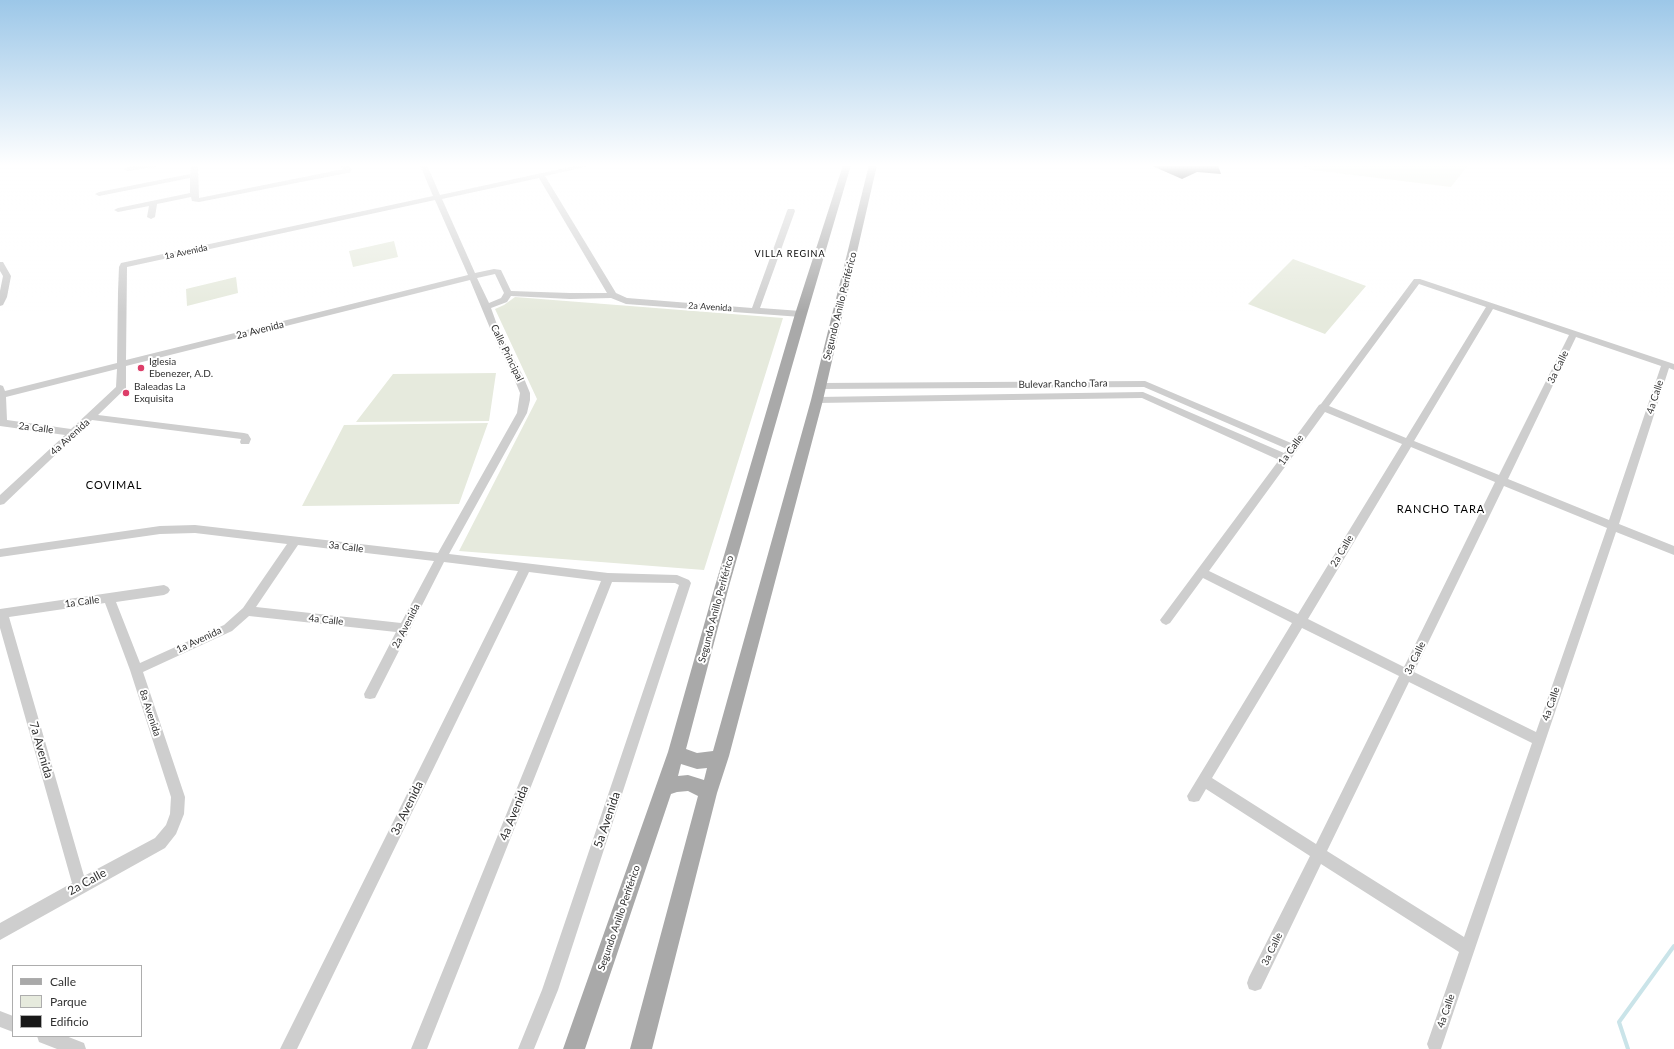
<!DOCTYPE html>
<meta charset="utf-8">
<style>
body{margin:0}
#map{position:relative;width:1674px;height:1049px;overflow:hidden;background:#fff;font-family:Lato,sans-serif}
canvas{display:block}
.legend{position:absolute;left:12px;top:965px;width:130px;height:72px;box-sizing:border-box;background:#fff;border:1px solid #adadad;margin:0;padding:5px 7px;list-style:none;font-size:12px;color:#313131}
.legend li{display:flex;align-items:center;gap:8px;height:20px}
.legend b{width:20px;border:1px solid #adadad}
</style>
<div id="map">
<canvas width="1674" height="1049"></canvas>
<ul class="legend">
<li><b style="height:5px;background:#a9a9a9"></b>Calle</li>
<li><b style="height:11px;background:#e6eadd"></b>Parque</li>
<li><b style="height:11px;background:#181818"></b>Edificio</li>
</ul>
</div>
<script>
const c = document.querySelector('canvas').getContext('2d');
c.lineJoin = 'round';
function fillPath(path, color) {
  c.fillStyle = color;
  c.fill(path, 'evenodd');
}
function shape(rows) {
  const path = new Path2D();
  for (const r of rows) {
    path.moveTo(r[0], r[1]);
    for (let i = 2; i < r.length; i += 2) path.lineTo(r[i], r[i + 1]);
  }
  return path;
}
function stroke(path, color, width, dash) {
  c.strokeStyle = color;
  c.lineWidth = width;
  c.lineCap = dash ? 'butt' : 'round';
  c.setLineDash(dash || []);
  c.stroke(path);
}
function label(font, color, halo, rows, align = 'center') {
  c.font = font + ' Lato,sans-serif';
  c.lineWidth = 4;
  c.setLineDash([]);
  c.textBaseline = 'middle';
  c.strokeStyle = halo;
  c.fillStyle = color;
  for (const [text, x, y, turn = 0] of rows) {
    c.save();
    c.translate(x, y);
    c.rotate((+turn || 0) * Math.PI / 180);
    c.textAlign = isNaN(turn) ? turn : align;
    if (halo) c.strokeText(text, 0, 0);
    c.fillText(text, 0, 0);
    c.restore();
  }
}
fillPath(shape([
 [1302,165,1468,165,1451,187,1312,170],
 [394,241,398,257,353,267,349,251],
 [1293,259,1366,286,1325,334,1248,304],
 [236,277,238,293,187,306,186,289],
 [515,297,783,318,704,570,459,551,537,399,495,309,504,305],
 [496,373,489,421,356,422,393,374],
 [488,423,459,504,302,506,344,425]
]), '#e6eadd');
stroke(shape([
 [1628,1049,1619,1022,1674,946]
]), '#cae4e9', 4);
fillPath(shape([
 [1150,165,1218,165,1221,174,1197,172,1182,179]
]), '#181818');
fillPath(shape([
 [142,165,158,165,154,167,128,171,124,169,128,167,142,165],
 [191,165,198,165,199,198,344,169,339,165,346,165,352,169,350,173,347,173,199,202,192,201,191,197,157,204,155,217,151,219,147,217,149,206,118,212,114,210,118,208,190,193,190,178,99,196,95,194,99,192,190,174,191,165],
 [420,165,427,165,440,195,579,165,590,165,589,166,545,176,616,293,627,298,752,308,787,211,788,209,794,209,795,211,760,308,801,311,805,314,801,317,626,304,611,298,570,299,511,296,507,302,491,308,500,333,523,376,530,393,530,400,527,413,449,554,608,573,677,575,689,580,691,583,558,990,534,1049,518,1049,542,990,679,585,675,583,612,582,427,1049,411,1049,601,581,529,572,297,1049,280,1049,518,571,444,562,375,698,370,699,365,698,364,694,396,632,249,616,232,631,143,672,185,797,184,814,176,834,165,848,0,940,0,923,72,883,0,628,0,609,164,585,168,587,170,590,168,593,164,595,116,602,140,663,224,625,243,608,287,544,195,533,160,534,0,557,0,549,160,526,195,525,438,553,517,413,520,393,513,376,492,333,470,280,126,366,126,388,98,415,244,433,248,434,251,439,249,444,241,444,240,442,241,439,92,420,4,504,0,505,0,495,65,435,0,426,0,385,3,386,5,391,117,363,118,292,119,267,121,263,433,196,420,165],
 [539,178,607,293,570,293,511,291,501,270,494,269,475,273,442,199,539,178],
 [435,200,468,275,126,360,127,267,435,200],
 [495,274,504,293,501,298,489,303,477,278,495,274],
 [117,369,116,387,71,429,7,420,6,397,117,369],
 [298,545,434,561,401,623,256,607,298,545],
 [105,603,130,670,171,797,170,814,166,825,155,838,84,876,9,617,105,603],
 [0,262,3,262,11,276,7,297,3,305,0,306,0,291,3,276,0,271,0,262],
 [1414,279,1420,279,1674,364,1674,370,1669,368,1619,524,1674,546,1674,555,1616,532,1441,1049,1429,1049,1427,1044,1459,952,1321,864,1261,989,1255,991,1249,989,1247,983,1249,977,1310,856,1206,789,1199,801,1194,802,1189,801,1187,796,1292,623,1203,578,1170,623,1166,625,1162,623,1160,620,1279,460,1142,398,817,403,812,400,817,397,1143,392,1284,453,1287,449,1144,387,820,389,815,386,820,383,1145,381,1291,443,1319,405,1321,404,1414,279],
 [1419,284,1486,307,1406,438,1329,406,1419,284],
 [1493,309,1569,335,1499,475,1414,441,1493,309],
 [1576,337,1661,366,1609,520,1508,479,1576,337],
 [1325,412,1402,444,1298,614,1209,571,1325,412],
 [1411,447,1495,482,1404,667,1308,619,1411,447],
 [1504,486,1607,528,1536,732,1414,672,1504,486],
 [1302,628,1399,676,1316,844,1212,778,1302,628],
 [1409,682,1532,743,1464,937,1327,851,1409,682],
 [0,1011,13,1016,13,1032,0,1027,0,1011],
 [37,1036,66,1036,84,1043,86,1049,57,1049,39,1042,37,1036]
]), '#cecece');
fillPath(shape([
 [843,165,851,165,807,314,729,586,686,749,697,753,713,751,811,400,869,165,877,165,823,400,729,756,717,793,652,1049,630,1049,698,796,688,791,677,792,671,794,585,1049,563,1049,668,752,715,586,795,314,843,165],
 [681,764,697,769,707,768,704,780,688,775,678,776,681,764]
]), '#a9a9a9');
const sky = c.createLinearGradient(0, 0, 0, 312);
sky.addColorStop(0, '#9cc7e8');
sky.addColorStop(0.53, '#fff');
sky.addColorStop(1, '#ffffff00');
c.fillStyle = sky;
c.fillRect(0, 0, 1674, 312);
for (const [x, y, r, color] of [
 [141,368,4,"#dd3e69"],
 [126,393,4,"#dd3e69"]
]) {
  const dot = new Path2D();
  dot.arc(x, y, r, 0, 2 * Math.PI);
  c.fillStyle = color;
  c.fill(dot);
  stroke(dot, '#fff', 1.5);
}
label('9px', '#313131', '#fff', [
 ["1a Avenida",186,252,-12],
 ["2a Avenida",710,307,4]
]);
c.letterSpacing = '1px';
label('9px', '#000', '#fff', [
 ["VILLA REGINA",790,254]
]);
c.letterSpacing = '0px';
label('10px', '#313131', '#fff', [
 ["Segundo Anillo Periférico",840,306,-76],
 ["2a Avenida",260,330,-14],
 ["Calle Principal",507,353,64],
 ["3a Calle",1558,367,-64],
 ["Bulevar Rancho Tara",1063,384,-1],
 ["4a Calle",1655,397,-72],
 ["2a Calle",36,428,7],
 ["4a Avenida",70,437,-42],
 ["1a Calle",1291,450,-54],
 ["3a Calle",346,547,7],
 ["2a Calle",1342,551,-59],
 ["1a Calle",82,602,-8],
 ["Segundo Anillo Periférico",716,609,-75],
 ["4a Calle",326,620,6],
 ["2a Avenida",406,626,-63],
 ["1a Avenida",199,640,-25],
 ["3a Calle",1415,658,-64],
 ["4a Calle",1551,704,-71],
 ["8a Avenida",150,713,72],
 ["Segundo Anillo Periférico",619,918,-71],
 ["3a Calle",1272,949,-64],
 ["4a Calle",1446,1011,-71]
]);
label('10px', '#313131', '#fff', [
 ["Iglesia",149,362],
 ["Ebenezer, A.D.",149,374],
 ["Baleadas La",134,387],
 ["Exquisita",134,399]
], 'left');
c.letterSpacing = '1px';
label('11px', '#000', '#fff', [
 ["COVIMAL",114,485],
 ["RANCHO TARA",1441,509]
]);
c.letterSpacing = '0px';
label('12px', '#313131', '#fff', [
 ["7a Avenida",41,750,74],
 ["3a Avenida",407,808,-64],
 ["4a Avenida",514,813,-68],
 ["5a Avenida",607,820,-71],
 ["2a Calle",87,882,-29]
]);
</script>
